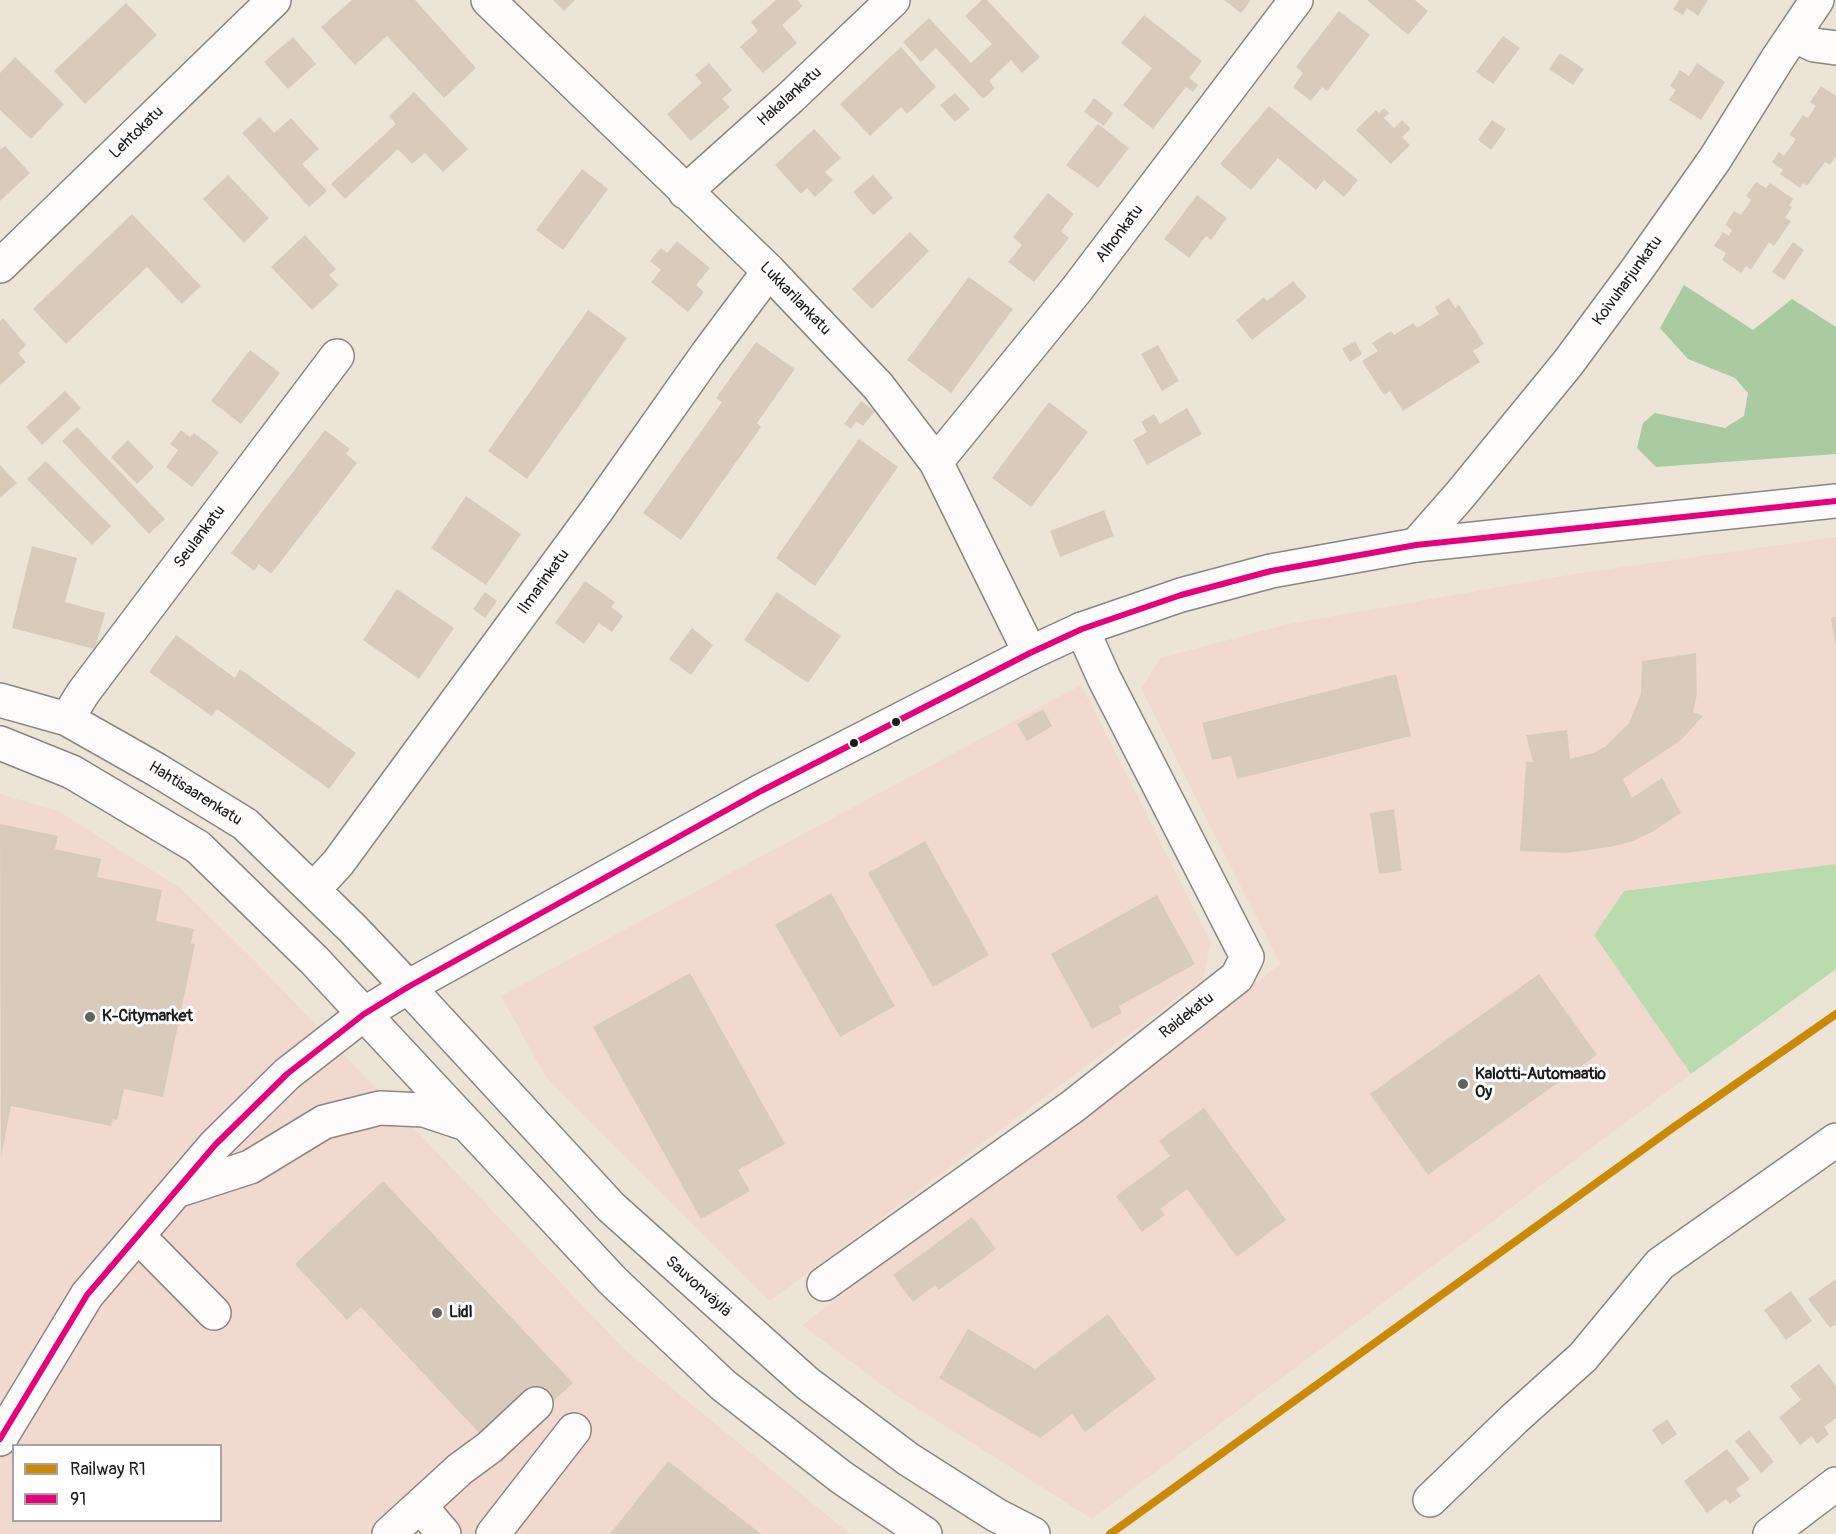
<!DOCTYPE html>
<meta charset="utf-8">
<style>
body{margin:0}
#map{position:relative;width:1836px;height:1534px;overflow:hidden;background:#ece4d7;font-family:Pangolin,sans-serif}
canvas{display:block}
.legend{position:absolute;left:12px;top:1444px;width:210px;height:78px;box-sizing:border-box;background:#fff;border:2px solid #a4a4a4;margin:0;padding:8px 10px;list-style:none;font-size:18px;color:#1c1c1c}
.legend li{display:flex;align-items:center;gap:12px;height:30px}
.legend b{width:30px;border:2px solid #a4a4a4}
</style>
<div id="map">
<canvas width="1836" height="1534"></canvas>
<ul class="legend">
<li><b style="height:8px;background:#cb8a06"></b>Railway R1</li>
<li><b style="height:8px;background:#e5007d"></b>91</li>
</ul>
</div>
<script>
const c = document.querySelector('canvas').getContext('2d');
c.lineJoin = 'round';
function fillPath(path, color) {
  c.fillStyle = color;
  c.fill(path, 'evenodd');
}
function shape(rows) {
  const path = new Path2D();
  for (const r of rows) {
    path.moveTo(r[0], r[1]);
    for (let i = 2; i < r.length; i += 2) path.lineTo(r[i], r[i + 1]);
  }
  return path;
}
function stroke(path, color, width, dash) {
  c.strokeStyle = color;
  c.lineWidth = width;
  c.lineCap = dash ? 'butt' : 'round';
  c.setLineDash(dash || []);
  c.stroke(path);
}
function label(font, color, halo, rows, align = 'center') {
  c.font = font + ' Pangolin,sans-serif';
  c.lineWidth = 6;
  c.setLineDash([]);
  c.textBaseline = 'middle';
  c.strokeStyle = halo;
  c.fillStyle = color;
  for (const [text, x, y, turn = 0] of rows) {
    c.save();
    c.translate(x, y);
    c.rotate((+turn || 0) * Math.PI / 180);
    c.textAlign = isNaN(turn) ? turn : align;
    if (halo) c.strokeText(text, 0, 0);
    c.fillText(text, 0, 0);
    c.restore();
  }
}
fillPath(shape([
 [1836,537,1836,864,1624,891,1594,934,1691,1074,1092,1519,890,1391,802,1325,1280,964,1141,689,1160,658,1288,624,1574,574],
 [1081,685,1211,942,1203,979,770,1301,545,1076,501,996],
 [0,794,58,811,180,888,253,959,624,1349,850,1534,0,1534],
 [14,1446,220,1446,220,1520,14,1520]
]), '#f2d9d0');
fillPath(shape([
 [1836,864,1836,969,1691,1074,1594,935,1624,891]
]), '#b9dbad');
fillPath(shape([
 [1684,285,1753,330,1792,299,1836,327,1836,454,1656,467,1637,448,1643,423,1655,413,1725,428,1744,416,1748,393,1735,378,1688,359,1660,328]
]), '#aacaa2');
fillPath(shape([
 [352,0,415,0,476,68,444,98,387,36,355,65,321,27],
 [553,0,575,0,564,11],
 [776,0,797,0,803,6,782,25,797,43,763,73,740,47,758,31,751,22],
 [982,0,987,0,1040,57,1022,73,1011,60,989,81,995,88,983,99,936,48,921,62,903,42,929,18,971,63,992,44,965,16],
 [1224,0,1251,0,1241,13],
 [1367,0,1415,0,1428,11,1408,35],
 [1679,0,1708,0,1698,16,1687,8,1683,15,1673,9],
 [126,3,157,35,85,104,54,71],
 [1339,11,1370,35,1327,91,1322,87,1311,101,1293,87,1303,73,1296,67],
 [1144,15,1202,61,1189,78,1198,85,1193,92,1186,87,1153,129,1123,105,1152,68,1121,43],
 [1503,36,1520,48,1493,84,1476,72],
 [293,37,316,64,288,89,264,62],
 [901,47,936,87,907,114,901,107,870,136,840,104],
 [1560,53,1584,69,1573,85,1549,69],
 [15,57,64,104,31,139,0,110,0,73],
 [709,63,732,90,722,99,730,107,691,141,667,114,702,83,695,75],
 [1697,63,1725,82,1701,120,1669,100,1676,90,1670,86,1680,70,1689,76],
 [1821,86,1836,96,1836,156,1830,165,1825,162,1807,186,1803,183,1800,188,1780,174,1783,170,1772,162,1779,152,1784,156,1796,139,1789,135,1803,115,1808,118,1816,106,1810,102],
 [414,92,468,149,443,172,425,153,412,164,398,149,345,199,331,184,396,124,389,116],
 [955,93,970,109,955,122,940,105],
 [1094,98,1113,113,1104,126,1084,112],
 [1269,106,1358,180,1344,197,1324,180,1316,190,1278,158,1251,190,1220,164],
 [1384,108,1389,113,1384,118,1394,128,1402,120,1411,129,1402,137,1410,145,1391,164,1356,130,1376,110,1379,113],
 [260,117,274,133,291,118,319,149,302,164,327,191,309,207,242,133],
 [1492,120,1506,129,1491,150,1478,140],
 [1098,124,1129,148,1098,188,1066,165],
 [814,129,841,158,825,172,833,180,815,197,807,188,801,194,775,165],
 [5,146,30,173,0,201,0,150],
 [582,169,608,189,563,250,536,230],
 [228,175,269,218,244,243,203,199],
 [873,175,893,198,873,215,853,192],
 [1756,182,1766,188,1770,183,1793,199,1789,205,1792,207,1785,218,1791,221,1774,246,1769,242,1751,270,1746,266,1741,273,1722,260,1726,253,1714,246,1723,232,1729,236,1732,230,1725,225,1734,211,1741,215,1751,200,1746,196],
 [1048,193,1074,214,1061,231,1069,238,1034,282,1008,262,1022,245,1013,237],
 [1197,195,1227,218,1211,240,1206,236,1189,258,1164,239],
 [132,214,201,286,182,304,147,267,66,344,33,309],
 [910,232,929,251,872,309,852,289],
 [305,235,336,269,329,275,339,285,312,310,271,267],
 [677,241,710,268,696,285,704,292,688,312,651,282,661,270,650,261,661,248,667,253],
 [1793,242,1804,250,1784,280,1772,272],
 [969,277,1013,309,951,393,907,360],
 [1293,281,1307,297,1252,340,1236,320,1264,297,1267,301],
 [1449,298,1455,308,1459,305,1484,344,1473,351,1480,362,1403,411,1390,391,1384,395,1362,361,1378,351,1372,343,1391,331,1394,335,1413,323,1417,328,1439,314,1435,307],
 [588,310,627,338,527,479,488,451],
 [3,318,26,345,18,353,26,362,0,385,0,321],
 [1355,341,1362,354,1350,362,1342,349],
 [756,342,795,369,757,423,761,427,681,540,643,513,722,402,716,398],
 [1158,345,1179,381,1162,391,1141,354],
 [250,350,280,373,241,424,211,401],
 [65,391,81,408,42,445,26,427],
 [861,401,875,411,863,426,856,421,851,429,844,424],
 [1049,402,1088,432,1031,507,992,478],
 [1187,408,1202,434,1147,465,1133,440,1147,432,1141,422,1154,414,1160,424],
 [77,427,165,519,149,534,62,441],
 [181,430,190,437,194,433,219,452,192,487,166,467,178,450,170,444],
 [325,430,350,449,346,454,357,463,271,574,259,564,254,571,231,553],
 [859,439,898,467,815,586,776,558],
 [128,440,154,467,137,484,111,457],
 [46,461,111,526,92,545,27,479],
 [0,465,17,483,1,497,0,496],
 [466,496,521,534,486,585,431,548],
 [1104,510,1114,536,1060,557,1050,531],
 [32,546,77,558,65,602,105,613,95,649,12,628],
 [585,581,615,602,611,607,623,616,612,632,599,623,584,644,555,623],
 [397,589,454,628,419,679,363,640],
 [485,592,497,601,485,618,473,609],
 [777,592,841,636,808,683,744,640],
 [1836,617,1836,643,1835,643,1831,618],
 [692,628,713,645,691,675,669,659],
 [176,635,235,678,240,669,356,753,329,789,217,709,212,716,149,672],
 [1696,653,1697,694,1693,712,1703,716,1681,740,1623,779,1632,798,1662,778,1681,813,1652,832,1633,841,1610,847,1566,853,1520,851,1526,762,1533,762,1526,735,1567,730,1570,759,1593,753,1606,746,1629,723,1641,694,1642,661],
 [1396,674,1411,736,1237,779,1231,756,1212,760,1202,723],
 [1043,709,1052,726,1027,741,1017,724],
 [1394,809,1402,871,1379,874,1370,813],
 [0,824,58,836,55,849,101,859,97,877,162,890,156,921,194,929,191,943,195,944,163,1097,124,1089,117,1120,113,1119,111,1126,11,1106,1,1157],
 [925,841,989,955,933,987,868,873],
 [831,893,895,1006,840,1037,775,925],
 [1157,895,1195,964,1119,1006,1122,1013,1092,1029,1051,954],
 [690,973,785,1144,738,1170,750,1191,701,1219,593,1027],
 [1539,974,1597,1055,1428,1175,1370,1094],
 [1204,1108,1286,1220,1237,1257,1187,1189,1160,1209,1165,1215,1142,1232,1116,1196,1170,1156,1159,1141],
 [383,1181,573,1383,549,1405,484,1438,361,1307,347,1320,295,1264],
 [972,1217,996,1249,939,1290,935,1285,913,1302,893,1275],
 [1836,1279,1836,1324,1830,1328,1808,1299],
 [1791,1291,1812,1321,1786,1340,1764,1310],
 [1108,1314,1156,1379,1085,1432,1072,1414,1040,1438,939,1378,968,1329,1035,1369],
 [1819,1364,1836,1386,1836,1418,1824,1427,1829,1434,1817,1444,1812,1436,1800,1445,1779,1417,1801,1400,1790,1386],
 [1667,1419,1677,1434,1662,1445,1652,1430],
 [1749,1430,1774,1462,1761,1473,1735,1441],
 [1727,1449,1750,1479,1736,1489,1741,1496,1730,1504,1726,1499,1707,1513,1684,1481],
 [668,1461,761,1534,610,1534]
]), '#d9cbbc');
const minor = shape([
 [488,0,769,271,878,386,936,462,1030,653],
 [1794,35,1814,45,1836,48],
 [685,192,791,97,893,0],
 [0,266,274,0],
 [936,462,1077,289,1296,0],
 [1416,545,1460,495,1568,363,1636,271,1715,159,1778,58,1817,0],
 [0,700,67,719,157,770,245,824,353,929,408,987],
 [67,719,83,693,337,356],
 [0,743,72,772,198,847,315,961,364,1014],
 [313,890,338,863,597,510,707,354,769,271],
 [138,1236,214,1313],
 [824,1284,1072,1107,1237,977,1247,957,1104,678,1082,629],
 [1430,1500,1514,1419,1583,1357,1660,1264,1836,1140],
 [420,1506,444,1534],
 [389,1534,460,1469,490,1447,536,1404],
 [493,1534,574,1430],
 [1770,1534,1836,1484]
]);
const major = shape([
 [408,987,611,1207,807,1383,908,1459,996,1515,1033,1534],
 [364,1014,613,1281,723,1385,841,1477,925,1534],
 [176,1191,250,1167,324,1122,380,1108,424,1110,463,1123],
 [0,1439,87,1295,215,1145,287,1074,364,1014,408,987,761,791,1030,653,1082,629,1181,595,1271,571,1416,545,1836,501]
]);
stroke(minor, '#8b8680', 36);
stroke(major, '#8b8680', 36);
stroke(minor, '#fcfbf9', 33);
stroke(major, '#fcfbf9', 33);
stroke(shape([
 [0,1439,87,1295,215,1145,287,1074,364,1014,408,987,761,791,1030,653,1082,629,1181,595,1271,571,1416,545,1836,501]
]), '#e5007d', 6);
stroke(shape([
 [1110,1534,1674,1127,1836,1014]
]), '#cb8a06', 8);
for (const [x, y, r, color] of [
 [896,722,5,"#1c1c1c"],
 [854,743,5,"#1c1c1c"],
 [90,1017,6,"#65625d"],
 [1463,1084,6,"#65625d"],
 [437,1313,6,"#65625d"]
]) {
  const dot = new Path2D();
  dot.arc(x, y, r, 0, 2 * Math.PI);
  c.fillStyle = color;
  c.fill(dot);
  stroke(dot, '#fff', 2);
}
label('16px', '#1c1c1c', '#fff', [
 ["Hakalankatu",790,97,-42],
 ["Lehtokatu",137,133,-44],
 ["Alhonkatu",1120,234,-53],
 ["Koivuharjunkatu",1628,281,-54],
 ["Lukkarilankatu",795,299,46],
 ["Seulankatu",200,537,-53],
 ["Ilmarinkatu",544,582,-54],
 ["Hahtisaarenkatu",195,794,32],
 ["Raidekatu",1187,1016,-38],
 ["Sauvonväylä",698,1287,42]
]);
label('bold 16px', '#1c1c1c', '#fff', [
 ["K-Citymarket",102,1017],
 ["Kalotti-Automaatio",1475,1075],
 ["Oy",1475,1093],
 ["Lidl",449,1313]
], 'left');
</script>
